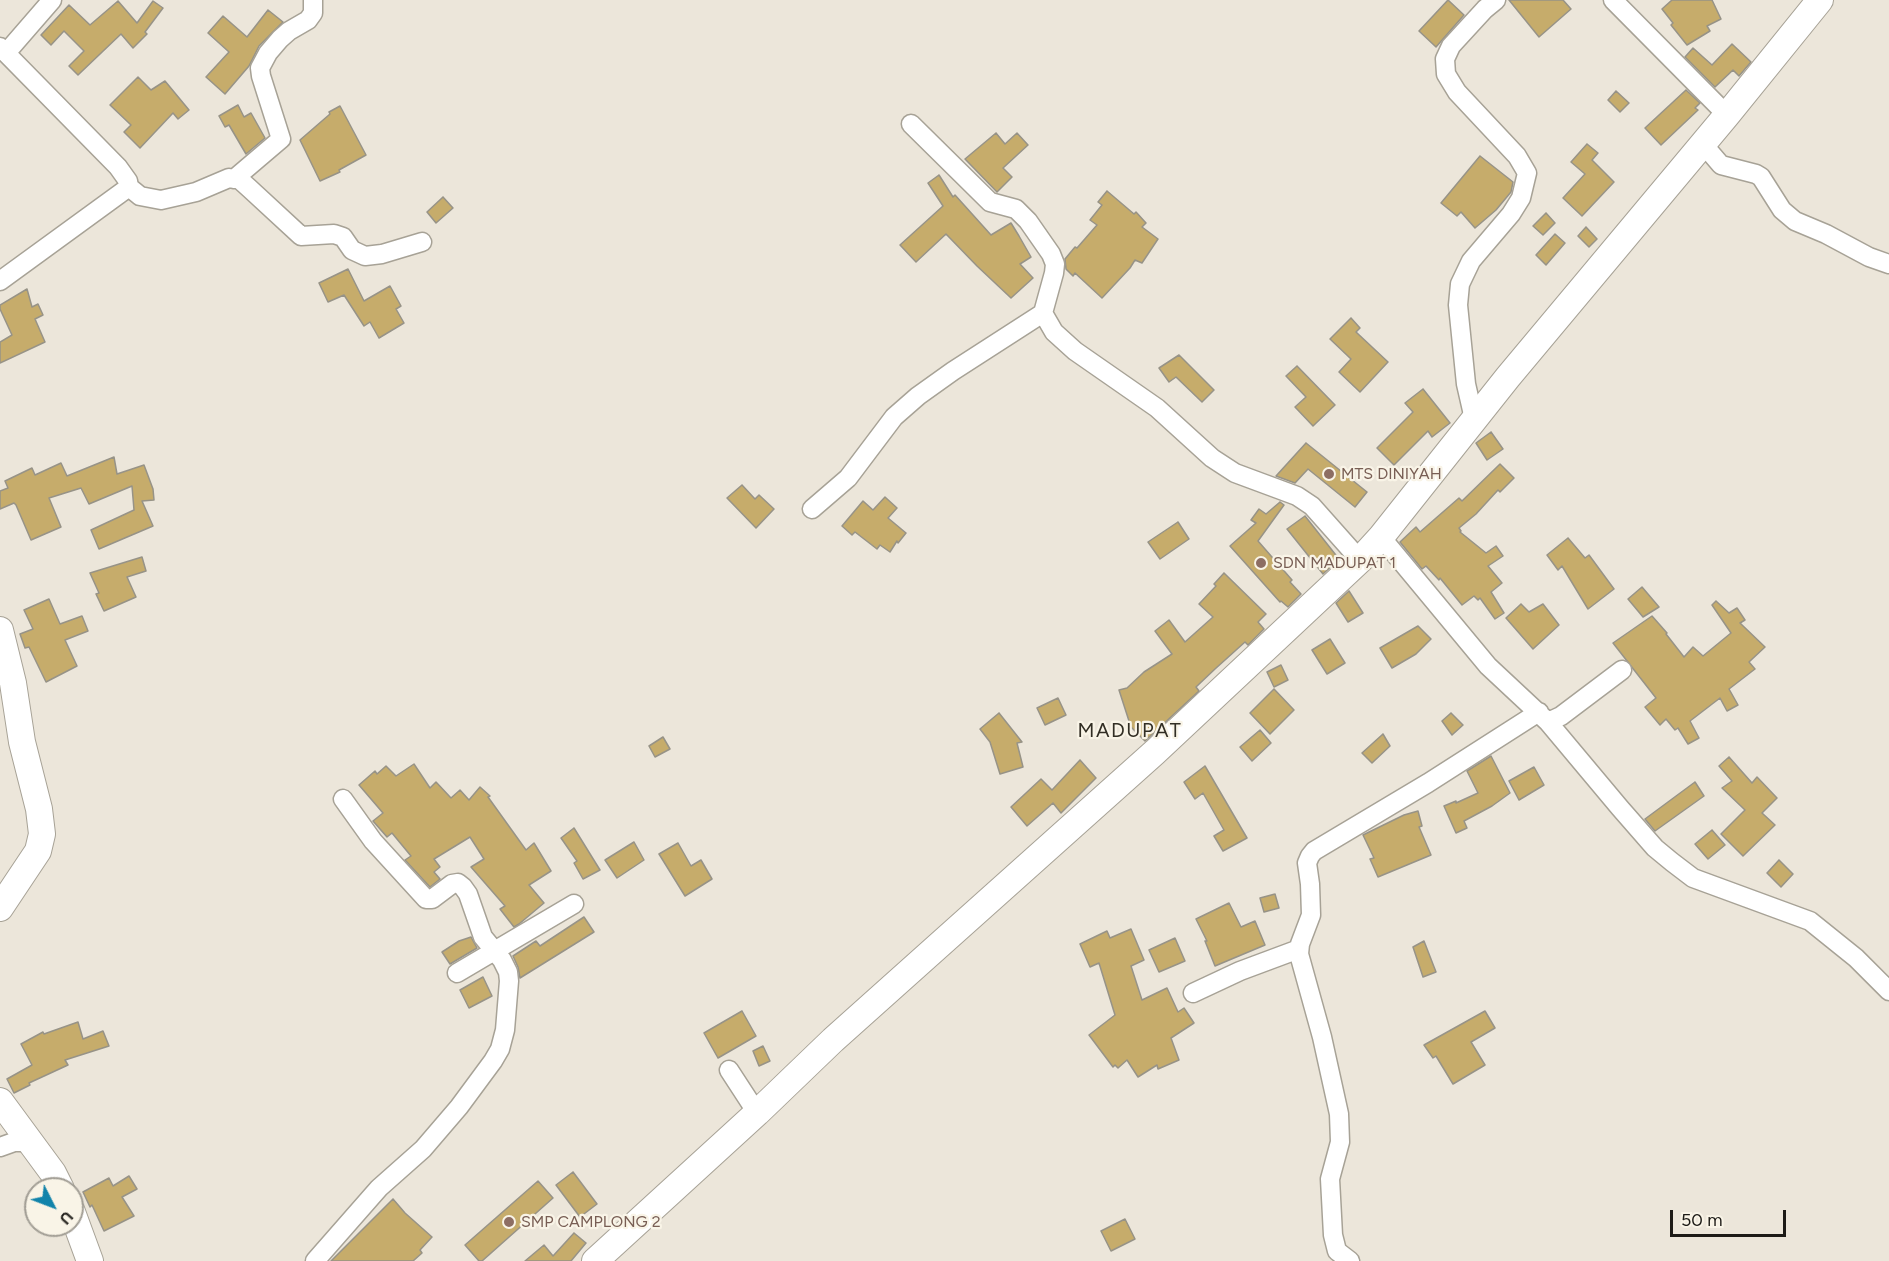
<!DOCTYPE html>
<style>
body{margin:0}
#map{position:relative;width:1889px;height:1261px;overflow:hidden;background:#ece6da;font-family:Figtree,sans-serif}
canvas{display:block}
.north{position:absolute;left:24px;top:1177px;width:60px;height:60px;box-sizing:border-box;background:#f9f4e7;border:2px solid #a19d94;border-radius:50%;rotate:132deg;font-size:16px;font-weight:700;line-height:24px;text-align:center;color:#1d1b17}
.north::after{content:'';display:block;margin:auto;width:21px;height:27px;background:#1183aa;clip-path:polygon(50% 0,100% 100%,50% 72%,0 100%)}
.scale{position:absolute;left:1670px;top:1210px;width:116px;height:27px;box-sizing:border-box;border:3px solid #1d1b17;border-top:0;padding-left:8px;font-size:18px;line-height:21px;white-space:nowrap;color:#1d1b17;-webkit-text-stroke:4px #f9f4e7;paint-order:stroke}
</style>
<div id="map">
<canvas width="1889" height="1261"></canvas>
<div class="north">U</div>
<div class="scale">50 m</div>
</div>
<script>
const c = document.querySelector('canvas').getContext('2d');
c.lineJoin = 'round';
function fillPath(path, color) {
  c.fillStyle = color;
  c.fill(path, 'evenodd');
}
function shape(rows) {
  const path = new Path2D();
  for (const r of rows) {
    path.moveTo(r[0], r[1]);
    for (let i = 2; i < r.length; i += 2) path.lineTo(r[i], r[i + 1]);
  }
  return path;
}
function stroke(path, color, width, dash) {
  c.strokeStyle = color;
  c.lineWidth = width;
  c.lineCap = dash ? 'butt' : 'round';
  c.setLineDash(dash || []);
  c.stroke(path);
}
function label(font, color, halo, rows, align = 'center') {
  c.font = font + ' Figtree,sans-serif';
  c.lineWidth = 4.5;
  c.setLineDash([]);
  c.textBaseline = 'middle';
  c.strokeStyle = halo;
  c.fillStyle = color;
  for (const [text, x, y, turn = 0] of rows) {
    c.save();
    c.translate(x, y);
    c.rotate((+turn || 0) * Math.PI / 180);
    c.textAlign = isNaN(turn) ? turn : align;
    if (halo) c.strokeText(text, 0, 0);
    c.fillText(text, 0, 0);
    c.restore();
  }
}
const building = shape([
 [1448,0,1464,15,1436,47,1419,31,1448,0],
 [1509,0,1563,0,1571,9,1539,37,1509,0],
 [1672,0,1712,0,1721,19,1707,26,1710,31,1687,45,1671,25,1673,23,1662,9,1672,0],
 [118,1,137,23,153,1,163,8,145,32,147,34,133,48,121,34,78,75,69,66,84,51,64,31,51,45,41,35,69,5,90,25,118,1],
 [268,10,283,22,259,46,249,66,225,94,206,77,229,52,208,33,223,16,247,37,268,10],
 [1732,44,1751,62,1739,76,1733,70,1715,87,1685,57,1693,48,1712,65,1732,44],
 [138,77,151,90,165,81,189,110,178,119,173,113,140,148,124,132,131,125,110,105,138,77],
 [1686,90,1700,103,1695,108,1698,110,1661,145,1645,128,1686,90],
 [1616,91,1629,103,1620,112,1608,100,1616,91],
 [238,105,244,117,251,113,265,138,246,154,229,125,225,127,219,116,238,105],
 [340,106,366,155,339,170,340,172,320,181,300,140,330,114,329,112,340,106],
 [996,133,1005,144,1017,133,1028,145,1003,168,1012,177,997,192,965,159,996,133],
 [1587,144,1598,153,1592,160,1614,182,1582,216,1563,198,1585,174,1571,162,1587,144],
 [1480,156,1513,182,1511,192,1496,210,1475,228,1461,212,1457,216,1441,203,1480,156],
 [939,175,953,197,955,195,991,235,1011,223,1019,236,1031,257,1020,264,1033,278,1011,298,977,266,946,234,916,262,900,245,943,206,928,183,939,175],
 [1107,191,1134,214,1136,212,1146,223,1142,227,1158,239,1142,263,1135,260,1130,268,1102,298,1075,273,1073,276,1066,269,1065,259,1075,247,1077,248,1097,225,1090,220,1102,205,1098,202,1107,191],
 [443,197,453,208,436,223,427,212,443,197],
 [1546,213,1555,223,1543,235,1533,226,1546,213],
 [1586,227,1597,239,1589,247,1578,236,1586,227],
 [1555,234,1565,243,1546,265,1536,255,1555,234],
 [348,269,364,301,390,286,401,306,396,309,404,323,379,338,370,322,364,326,344,295,328,302,319,283,348,269],
 [27,289,32,307,38,304,43,315,35,319,45,342,0,363,0,342,12,335,0,309,0,305,27,289],
 [1351,318,1360,328,1356,332,1388,362,1360,392,1339,372,1351,359,1330,339,1351,318],
 [1179,355,1214,390,1202,402,1176,377,1169,382,1159,368,1179,355],
 [1297,366,1335,405,1313,426,1295,407,1306,397,1286,376,1297,366],
 [1423,389,1450,423,1432,437,1428,431,1394,465,1377,448,1413,412,1405,403,1423,389],
 [1491,432,1503,449,1487,460,1476,443,1491,432],
 [1306,443,1367,492,1355,507,1308,469,1295,483,1276,476,1306,443],
 [114,457,117,474,144,465,153,489,154,500,142,501,153,526,99,549,91,530,134,510,132,486,89,504,81,488,49,498,61,527,31,540,16,505,14,503,0,509,0,491,8,488,5,481,32,468,35,475,61,463,67,476,114,457],
 [1500,464,1514,478,1500,492,1498,490,1476,514,1459,528,1461,531,1460,532,1486,553,1496,546,1503,556,1488,566,1502,583,1491,592,1504,613,1495,619,1480,598,1478,600,1474,596,1462,605,1440,578,1439,580,1426,566,1422,569,1400,542,1416,527,1420,532,1459,498,1462,501,1500,464],
 [742,485,755,499,759,495,774,509,756,528,727,498,742,485],
 [885,497,897,508,888,518,906,533,898,543,897,541,890,552,880,545,877,549,855,532,852,535,842,526,863,501,873,510,885,497],
 [1280,502,1284,505,1258,541,1292,580,1290,582,1301,594,1288,607,1281,601,1280,602,1230,546,1256,523,1251,520,1259,509,1266,514,1280,502],
 [1305,516,1339,559,1323,574,1287,529,1305,516],
 [1178,522,1189,539,1160,559,1148,542,1178,522],
 [1568,538,1585,558,1589,555,1614,589,1588,609,1562,566,1558,570,1547,555,1568,538],
 [142,557,146,571,127,577,136,597,104,611,96,594,99,593,90,573,142,557],
 [1224,573,1266,614,1258,622,1264,629,1248,645,1245,642,1215,669,1196,687,1199,691,1145,741,1127,723,1129,721,1119,690,1127,688,1144,672,1172,654,1155,631,1169,620,1185,642,1213,617,1199,604,1216,586,1214,584,1224,573],
 [1642,587,1659,607,1643,617,1628,599,1642,587],
 [1349,591,1363,613,1348,622,1336,603,1349,591],
 [49,599,60,624,82,616,88,631,65,640,77,666,46,682,29,647,25,648,20,634,33,629,24,610,49,599],
 [1716,601,1729,613,1737,608,1745,620,1740,623,1765,647,1749,662,1755,669,1729,689,1738,705,1727,711,1720,698,1690,721,1699,738,1688,744,1678,728,1675,730,1666,719,1660,725,1645,707,1656,698,1613,643,1652,616,1667,633,1666,634,1684,657,1693,647,1703,656,1731,633,1712,605,1716,601],
 [1521,604,1529,612,1543,604,1559,625,1533,649,1506,618,1521,604],
 [1418,626,1431,639,1416,654,1392,668,1380,648,1418,626],
 [1330,639,1345,663,1327,674,1312,650,1330,639],
 [1281,665,1288,680,1274,687,1267,672,1281,665],
 [1274,689,1294,710,1270,734,1250,713,1274,689],
 [1058,698,1066,715,1045,725,1037,708,1058,698],
 [999,713,1022,742,1017,743,1023,767,1000,774,990,742,980,729,999,713],
 [1451,713,1463,725,1452,735,1442,721,1451,713],
 [1260,730,1271,743,1252,761,1240,747,1260,730],
 [1383,734,1390,746,1372,763,1362,753,1383,734],
 [663,737,670,749,655,757,649,746,663,737],
 [1491,756,1510,793,1492,806,1464,821,1467,828,1456,833,1444,806,1456,801,1456,803,1478,793,1467,771,1491,756],
 [1729,757,1752,783,1757,777,1777,798,1762,813,1775,825,1743,856,1721,834,1745,810,1722,788,1732,781,1719,766,1729,757],
 [1080,760,1096,778,1061,813,1053,803,1027,826,1011,807,1041,779,1052,790,1080,760],
 [414,764,430,788,436,782,451,798,460,790,469,800,480,787,490,796,488,797,526,850,534,843,551,871,529,885,544,903,519,924,514,927,500,909,505,906,471,867,484,859,470,837,434,859,440,867,434,872,440,879,430,887,405,860,411,856,392,833,387,837,373,821,383,813,359,785,375,771,377,774,386,766,396,776,414,764],
 [1205,766,1247,838,1223,851,1214,836,1224,830,1203,793,1195,799,1184,782,1205,766],
 [1534,767,1544,785,1519,800,1509,781,1534,767],
 [1695,782,1704,796,1655,831,1645,819,1695,782],
 [1418,811,1422,826,1419,827,1431,855,1378,877,1370,859,1374,858,1363,835,1404,815,1418,811],
 [574,828,600,870,583,879,574,863,577,861,561,838,574,828],
 [1712,830,1725,845,1708,859,1695,844,1712,830],
 [634,842,644,860,617,878,605,860,634,842],
 [678,843,691,866,701,860,712,879,685,896,659,854,678,843],
 [1779,860,1793,874,1781,887,1767,873,1779,860],
 [1275,894,1279,908,1264,912,1260,898,1275,894],
 [1229,903,1241,927,1255,921,1265,945,1215,966,1205,941,1207,941,1196,919,1229,903],
 [584,917,594,932,520,978,518,967,513,956,536,941,540,946,584,917],
 [1131,929,1144,960,1131,966,1142,1000,1167,988,1178,1012,1184,1008,1194,1023,1171,1038,1179,1060,1158,1069,1157,1065,1138,1077,1127,1060,1118,1068,1115,1065,1113,1067,1089,1035,1115,1015,1099,963,1090,967,1080,944,1107,931,1110,938,1131,929],
 [471,937,477,948,450,964,442,952,459,941,471,937],
 [1175,938,1185,961,1159,972,1149,950,1175,938],
 [1424,941,1436,972,1423,977,1413,947,1424,941],
 [483,977,492,996,469,1008,460,990,483,977],
 [742,1011,756,1036,718,1058,704,1033,742,1011],
 [1485,1011,1495,1028,1471,1042,1485,1065,1453,1084,1436,1056,1433,1058,1424,1045,1485,1011],
 [78,1022,83,1039,103,1031,109,1046,65,1060,68,1065,29,1083,30,1085,14,1093,7,1079,32,1065,21,1044,43,1032,44,1034,78,1022],
 [763,1046,770,1061,759,1066,753,1051,763,1046],
 [573,1172,597,1204,580,1217,556,1185,573,1172],
 [129,1176,137,1189,122,1197,134,1216,104,1231,92,1205,90,1207,83,1192,109,1178,113,1186,129,1176],
 [538,1181,553,1198,482,1261,479,1261,465,1245,538,1181],
 [393,1199,405,1213,432,1237,420,1250,422,1253,413,1261,331,1261,393,1199],
 [1125,1219,1135,1239,1111,1251,1101,1231,1125,1219],
 [574,1233,586,1243,571,1261,525,1261,544,1245,553,1256,574,1233]
]);
fillPath(building, '#c6ac6b');
stroke(building, '#979387', 1.5);
const street = shape([
 [1613,0,1727,115],
 [0,47,118,167,128,181,129,187,140,196,161,200,196,192,229,178,234,179,239,179,249,188,301,236,334,234,343,237,352,250,365,256,382,254,422,242],
 [6,53,52,0],
 [911,124,990,202,1016,209,1028,221,1051,254,1055,264,1054,273,1043,313,1054,332,1075,351,1157,408,1212,458,1235,473,1297,496,1312,506,1360,560],
 [1703,144,1721,165,1756,174,1761,177,1782,210,1795,221,1826,234,1869,257,1889,264],
 [234,179,281,139,261,76,260,68,268,53,280,39,289,31,308,20,313,13,313,0],
 [0,281,129,187],
 [1474,419,1466,384,1458,305,1460,284,1471,261,1511,214,1521,198,1527,173,1517,156,1457,92,1446,74,1445,59,1451,46,1485,9,1496,0],
 [812,509,848,478,894,417,918,396,953,371,1043,313],
 [1381,537,1488,666,1548,722,1561,716,1622,670],
 [1548,722,1620,808,1655,848,1672,862,1693,878,1810,921,1856,958,1889,991],
 [457,973,574,904],
 [1193,993,1240,971,1299,949],
 [729,1070,757,1113],
 [0,1147,14,1142,29,1142],
 [315,1261,379,1188,423,1149,459,1107,493,1061,500,1049,505,1030,509,981,508,972,502,960,483,937,468,894,463,887,458,883,452,884,432,899,426,899,373,841,343,799],
 [1350,1261,1337,1251,1333,1235,1330,1179,1340,1142,1339,1114,1322,1037,1299,954,1300,944,1311,915,1310,884,1307,863,1310,856,1314,851,1428,783,1539,712]
]);
const secondary = shape([
 [0,630,13,683,22,742,39,809,42,834,38,851,0,908],
 [0,1101,53,1173,61,1189],
 [72,1212,90,1261],
 [595,1261,757,1113,833,1040,1155,752,1360,560,1381,537,1508,377,1727,115,1820,0]
]);
stroke(street, '#a7a296', 21);
stroke(secondary, '#a7a296', 28);
stroke(street, '#fff', 18);
stroke(secondary, '#fff', 26);
for (const [x, y, r, color] of [
 [1329,474,6,"#8d6e63"],
 [1261,563,6,"#8d6e63"],
 [509,1222,6,"#8d6e63"]
]) {
  const dot = new Path2D();
  dot.arc(x, y, r, 0, 2 * Math.PI);
  c.fillStyle = color;
  c.fill(dot);
  stroke(dot, '#f9f4e7', 2);
}
label('16px', '#785e54', '#f9f4e7', [
 ["MTS DINIYAH",1341,474],
 ["SDN MADUPAT 1",1273,563],
 ["SMP CAMPLONG 2",521,1222]
], 'left');
c.letterSpacing = '1.5px';
label('20px', '#322e24', '#f9f4e7', [
 ["MADUPAT",1130,731]
]);
c.letterSpacing = '0px';
</script>
